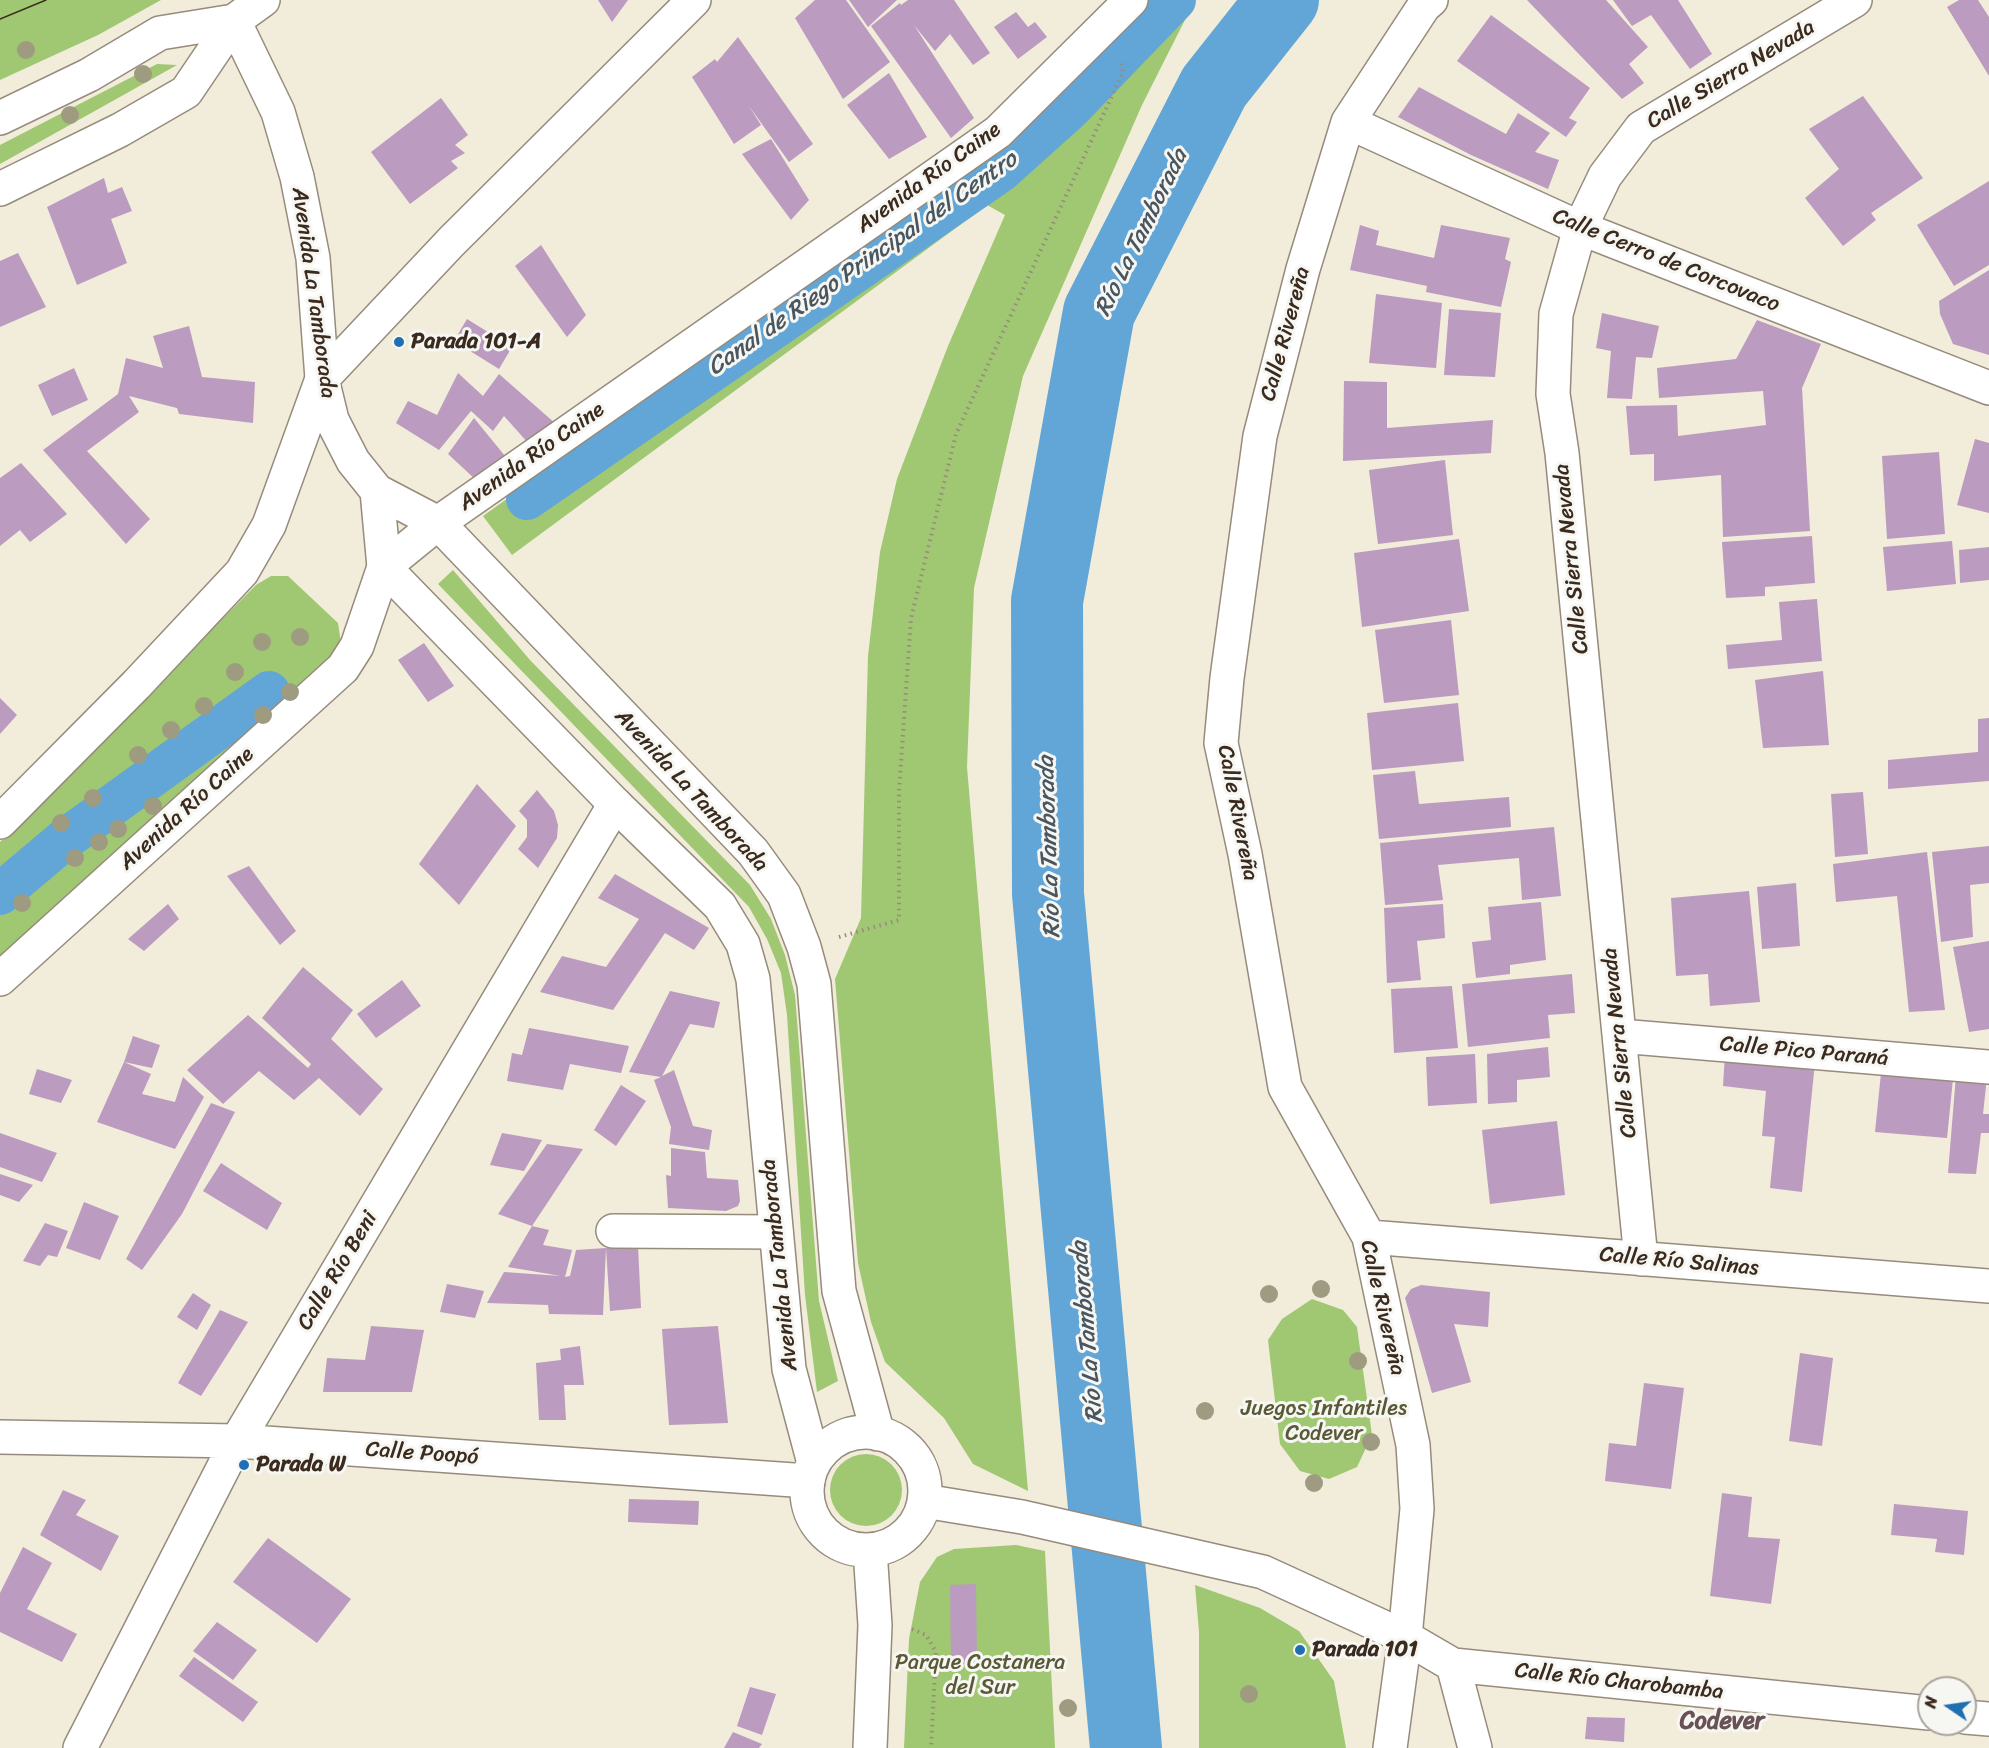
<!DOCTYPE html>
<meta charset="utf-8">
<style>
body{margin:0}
#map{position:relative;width:1989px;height:1748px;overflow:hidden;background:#f2ecdb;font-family:Sriracha,sans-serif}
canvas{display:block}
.north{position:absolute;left:1917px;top:1676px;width:60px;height:60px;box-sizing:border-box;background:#f6f6f2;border:2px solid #aba49d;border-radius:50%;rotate:283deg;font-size:16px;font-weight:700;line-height:24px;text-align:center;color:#3b2a1e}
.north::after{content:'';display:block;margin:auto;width:21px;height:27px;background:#1f6fb2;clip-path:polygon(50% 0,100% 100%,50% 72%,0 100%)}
</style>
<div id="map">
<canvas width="1989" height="1748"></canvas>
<div class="north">N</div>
</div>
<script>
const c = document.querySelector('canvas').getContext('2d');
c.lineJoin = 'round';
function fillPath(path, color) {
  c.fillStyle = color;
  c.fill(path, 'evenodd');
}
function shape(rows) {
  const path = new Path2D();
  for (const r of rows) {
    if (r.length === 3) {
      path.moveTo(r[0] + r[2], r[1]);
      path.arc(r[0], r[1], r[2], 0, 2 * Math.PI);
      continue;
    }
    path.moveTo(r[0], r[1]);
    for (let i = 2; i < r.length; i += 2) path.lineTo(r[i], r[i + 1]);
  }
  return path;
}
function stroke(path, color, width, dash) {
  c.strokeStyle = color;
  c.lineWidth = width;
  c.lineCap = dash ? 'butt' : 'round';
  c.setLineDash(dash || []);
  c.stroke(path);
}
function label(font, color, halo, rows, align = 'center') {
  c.font = font + ' Sriracha,sans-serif';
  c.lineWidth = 6;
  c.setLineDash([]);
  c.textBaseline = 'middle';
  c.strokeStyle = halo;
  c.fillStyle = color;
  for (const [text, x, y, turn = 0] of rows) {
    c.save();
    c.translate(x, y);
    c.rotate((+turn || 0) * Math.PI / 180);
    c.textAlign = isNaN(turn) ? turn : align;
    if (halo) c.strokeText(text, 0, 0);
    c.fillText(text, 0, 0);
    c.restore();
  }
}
fillPath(shape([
 [0,0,161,0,98,35,0,80],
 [1157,0,1195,0,1142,105,1023,376,974,588,967,767,1028,1491,973,1464,944,1418,885,1362,871,1322,858,1263,835,979,861,918,868,656,880,552,897,479,948,346,1005,215,987,205,512,555,483,516,1032,123],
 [157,64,177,65,0,164,0,145],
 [453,570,530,660,750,885,771,919,785,955,795,995,819,1301,838,1381,817,1392,805,1295,787,1015,781,973,767,939,749,907,438,584],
 [271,576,288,576,338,623,341,643,335,657,0,956,0,842,256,585],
 [1312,1299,1343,1310,1357,1327,1372,1435,1357,1467,1329,1479,1300,1471,1280,1444,1268,1340,1282,1319],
 [866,1490,36],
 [1016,1545,1045,1551,1055,1748,904,1748,909,1639,920,1582,937,1557,954,1549],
 [1195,1585,1260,1608,1299,1631,1334,1681,1346,1748,1199,1748,1199,1632]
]), '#a0c772');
stroke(shape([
 [527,499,1001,171,1070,109,1175,0],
 [0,894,64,840,269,692]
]), '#62a6d7', 42);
stroke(shape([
 [1126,1748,1048,894,1047,601,1099,312,1214,87,1283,0]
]), '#62a6d7', 72);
fillPath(shape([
 [598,0,628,0,612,22],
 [815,0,846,0,890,62,843,99,795,18],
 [849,0,897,0,868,27],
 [908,0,954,0,990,53,973,65,950,34,935,51,914,25,974,118,951,138,871,26,900,3,901,5],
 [1527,0,1606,0,1648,47,1629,64,1644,83,1622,99],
 [1613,0,1678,0,1712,54,1690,69,1651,15,1632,26],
 [1959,0,1978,0,1989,17,1989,76,1947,7],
 [1016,12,1028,27,1035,22,1047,37,1018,59,994,27],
 [1491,15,1590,88,1569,118,1577,122,1566,137,1457,61],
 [738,37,813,144,789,162,749,106,761,125,734,144,692,77,715,59,717,62],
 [889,73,927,137,889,159,847,105],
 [1419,87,1506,134,1518,113,1550,133,1535,152,1559,160,1548,189,1471,155,1398,117],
 [1863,96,1923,178,1871,213,1876,220,1843,246,1805,198,1839,169,1809,129],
 [441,98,468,135,455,145,465,153,451,161,458,168,410,204,371,152],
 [771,139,809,200,791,220,742,154],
 [104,178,108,193,122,187,132,211,111,219,127,263,77,285,47,207],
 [1989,181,1989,265,1954,286,1917,225],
 [1360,225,1379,231,1376,245,1434,258,1441,225,1510,238,1505,259,1511,262,1501,307,1426,292,1427,286,1350,270],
 [541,245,586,315,567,337,515,266],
 [18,253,46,307,0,327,0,261],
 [1989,270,1989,355,1953,344,1940,314,1939,301],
 [1376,294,1442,303,1436,368,1369,363],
 [1449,309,1501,313,1495,377,1444,375],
 [1602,313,1659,326,1652,358,1636,357,1632,399,1607,398,1611,351,1596,348],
 [467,319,512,347,499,369,454,341],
 [1757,320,1821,344,1802,388,1810,531,1723,537,1721,475,1654,481,1654,454,1630,455,1626,406,1677,405,1678,436,1766,425,1763,391,1659,398,1657,368,1736,359],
 [189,326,202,377,255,382,253,423,179,414,177,408,129,396,139,412,87,451,150,519,126,544,43,450,118,394,126,358,163,368,153,336],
 [74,368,88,400,52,416,38,385],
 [458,373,483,396,499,374,556,424,529,444,504,416,493,431,471,411,439,450,396,423,408,401,437,415],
 [1344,381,1387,382,1387,428,1493,420,1491,453,1343,461],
 [474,418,505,456,475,479,448,454],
 [1975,439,1989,443,1989,513,1957,505],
 [1939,452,1945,534,1887,539,1882,456],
 [1445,460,1453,535,1378,544,1369,470],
 [21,463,67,514,30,542,20,530,0,546,0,478],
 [1812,536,1815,583,1765,587,1765,596,1726,598,1722,542],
 [1459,539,1469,611,1362,627,1354,553],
 [1952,541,1956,584,1887,591,1883,547],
 [1989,547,1989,580,1960,583,1959,550],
 [1817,599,1822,661,1728,669,1726,645,1782,640,1779,602],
 [1451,620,1459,695,1384,703,1375,630],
 [424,643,454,686,428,702,398,660],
 [1823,671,1829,745,1763,748,1755,680],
 [0,698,17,715,0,734],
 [1458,703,1464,761,1372,770,1367,713],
 [1989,718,1989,781,1888,789,1888,760,1978,752,1978,719],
 [1415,771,1419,804,1509,797,1511,827,1379,839,1373,775],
 [477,784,516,826,459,905,419,864],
 [537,790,554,811,558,825,557,838,538,868,518,849,527,837,527,820,519,811],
 [1863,792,1868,854,1835,857,1831,794],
 [1554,827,1561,896,1522,900,1519,858,1438,865,1443,900,1385,905,1380,843],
 [1989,846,1989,883,1970,885,1973,937,1941,942,1932,852],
 [1927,852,1945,1010,1909,1012,1897,896,1836,902,1833,864],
 [249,866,296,931,280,945,227,876],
 [615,874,709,928,694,950,665,933,613,1010,540,992,562,956,606,967,639,919,598,898],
 [1796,883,1800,946,1762,949,1757,887],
 [1749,891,1760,1002,1710,1006,1708,974,1676,976,1671,898],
 [1541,902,1546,960,1510,965,1510,974,1476,978,1472,942,1491,940,1488,907],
 [168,904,179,919,144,951,128,939],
 [1443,904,1445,938,1417,941,1421,980,1387,983,1384,908],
 [1989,941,1989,1029,1969,1032,1953,947],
 [303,967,353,1010,331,1039,383,1089,360,1116,319,1078,294,1100,259,1071,223,1104,187,1070,248,1015,308,1068,311,1064,262,1018],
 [1572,974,1575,1013,1548,1015,1550,1038,1468,1047,1462,984],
 [402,980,421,1006,376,1038,357,1014],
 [1452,986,1458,1048,1394,1053,1391,989],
 [670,991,720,1002,714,1028,690,1024,662,1076,674,1070,693,1126,712,1130,709,1150,669,1144,671,1127,654,1080,661,1077,629,1072],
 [529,1028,629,1046,621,1073,570,1064,563,1090,507,1081,512,1053,522,1055],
 [133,1036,160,1045,152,1068,124,1062],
 [1548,1047,1550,1077,1517,1080,1517,1102,1488,1104,1487,1054],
 [1475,1054,1477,1103,1428,1106,1426,1057],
 [1725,1054,1815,1062,1802,1192,1770,1188,1775,1137,1762,1136,1766,1091,1723,1086],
 [124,1062,151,1074,142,1094,175,1102,183,1077,204,1097,175,1149,97,1122],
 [37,1069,72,1080,61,1103,29,1094],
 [1881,1073,1953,1079,1947,1138,1875,1132],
 [1956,1075,1987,1077,1983,1114,1989,1114,1989,1133,1981,1133,1976,1174,1948,1173],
 [621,1085,646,1101,616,1146,594,1130],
 [211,1103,235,1112,182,1214,142,1270,126,1259],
 [1557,1121,1565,1195,1490,1204,1482,1130],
 [0,1133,57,1153,42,1182,0,1167],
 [502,1133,542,1140,524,1171,490,1165],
 [547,1144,583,1149,532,1226,498,1214],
 [671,1148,705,1152,707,1178,738,1180,740,1201,738,1206,726,1211,668,1208,666,1175,671,1176],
 [221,1163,282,1203,267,1230,203,1191],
 [0,1174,33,1185,19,1202,0,1195],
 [84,1202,119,1216,100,1260,66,1248],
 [45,1223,68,1231,57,1257,48,1255,40,1266,23,1261],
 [532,1226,549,1230,543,1245,572,1250,565,1277,570,1276,576,1250,606,1248,603,1315,549,1314,548,1305,487,1303,504,1272,561,1276,508,1267],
 [638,1246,641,1308,610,1311,606,1248],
 [447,1284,484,1291,475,1318,440,1312],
 [1421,1285,1490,1292,1488,1327,1454,1324,1471,1382,1432,1393,1405,1298,1411,1289],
 [193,1293,211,1305,197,1330,177,1317],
 [220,1310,248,1322,201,1396,178,1383],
 [371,1326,424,1330,412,1392,323,1392,327,1358,365,1360],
 [718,1326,728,1423,669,1425,662,1329],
 [580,1346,584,1385,564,1385,566,1420,539,1420,536,1363,561,1360,560,1349],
 [1800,1353,1833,1358,1822,1446,1789,1441],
 [1644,1383,1684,1388,1671,1489,1605,1481,1609,1443,1636,1446],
 [63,1490,86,1500,76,1515,119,1536,101,1571,40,1535],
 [1722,1493,1752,1497,1748,1537,1780,1539,1771,1604,1710,1596],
 [629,1499,699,1501,698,1525,628,1522],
 [1894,1504,1968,1511,1964,1555,1935,1552,1937,1539,1891,1535],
 [268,1538,351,1599,317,1643,233,1582],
 [23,1547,52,1563,27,1609,77,1634,62,1662,0,1632,0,1593],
 [976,1584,977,1664,951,1665,950,1585],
 [217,1622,257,1650,233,1680,193,1651],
 [194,1657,258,1702,243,1722,179,1676],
 [750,1687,776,1694,762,1735,737,1726],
 [1587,1717,1625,1718,1624,1742,1585,1739],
 [733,1732,762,1744,759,1748,724,1748]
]), '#bb9bbf');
const minor = shape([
 [1431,0,1424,6,1348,122,1303,269,1260,436,1227,678,1221,743,1245,854,1285,1087,1369,1237,1413,1445,1417,1509,1405,1637,1453,1665,1929,1713],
 [1348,122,1580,228,1989,388],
 [0,822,136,685,242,572,269,525,322,379,451,242,694,0],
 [0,979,343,668,357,646,384,567,438,523,998,132,1131,0],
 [1620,1036,1989,1067],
 [613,1231,776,1232],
 [1369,1237,1989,1286],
 [1641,1259,1562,453,1553,394,1556,314,1580,228,1605,176,1641,128,1855,0],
 [0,1437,237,1441,808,1481],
 [1453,1665,1475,1748],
 [1965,1717,1989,1719],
 [80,1748,237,1441,615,804]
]);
const major = shape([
 [234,21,278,112,297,177,313,258,322,379,332,420,353,461,377,491,438,523,753,852,784,895,804,947,814,984,839,1291,878,1434],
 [0,118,89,75,160,33,234,21],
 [0,189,120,130,186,92,234,21,263,0],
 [377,491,384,567,615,804,720,906,743,944,753,979,789,1369,814,1463],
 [866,1491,59],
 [924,1501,1022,1517,1263,1572,1405,1637,1390,1748],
 [870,1748,875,1625,870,1550]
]);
stroke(minor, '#968b7c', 36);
stroke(major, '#968b7c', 36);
stroke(shape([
 [839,937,899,920,899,791,911,618,956,434,1123,72,1121,63],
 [912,1629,926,1635,936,1652,931,1748]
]), '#968b7c', 4, [1.5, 4.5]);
stroke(minor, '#fff', 33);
stroke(major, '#fff', 33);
stroke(shape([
 [0,19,46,0]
]), '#3b2a1e', 1.5);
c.fillStyle = '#9e9b81';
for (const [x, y] of [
 [26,50],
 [143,74],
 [70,115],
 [300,637],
 [262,642],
 [235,672],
 [290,692],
 [204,706],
 [263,715],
 [171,730],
 [138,755],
 [93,798],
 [153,806],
 [61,823],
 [118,829],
 [99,842],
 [75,858],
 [22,903],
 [1321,1289],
 [1269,1294],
 [1358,1361],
 [1205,1411],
 [1371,1442],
 [1314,1483],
 [1249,1694],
 [1068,1708]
]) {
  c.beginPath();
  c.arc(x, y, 9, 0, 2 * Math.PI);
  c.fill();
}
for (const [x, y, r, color] of [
 [399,342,6,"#1f6fb2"],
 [244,1465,6,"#1f6fb2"],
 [1300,1650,6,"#1f6fb2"]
]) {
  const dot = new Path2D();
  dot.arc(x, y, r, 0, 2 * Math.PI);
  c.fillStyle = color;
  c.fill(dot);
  stroke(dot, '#f6f6f2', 2);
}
label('22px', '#3b2a1e', '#f6f6f2', [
 ["Calle Sierra Nevada",1731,75,-31],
 ["Avenida Río Caine",929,178,-36],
 ["Calle Cerro de Corcovaco",1666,261,22],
 ["Avenida La Tamborada",313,293,82],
 ["Calle Rivereña",1286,334,-75],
 ["Avenida Río Caine",532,457,-35],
 ["Calle Sierra Nevada",1572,559,-96],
 ["Avenida La Tamborada",691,791,47],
 ["Avenida Río Caine",187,809,-42],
 ["Calle Rivereña",1237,813,79],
 ["Calle Sierra Nevada",1620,1043,-96],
 ["Calle Pico Paraná",1804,1052,5],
 ["Calle Río Salinas",1679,1262,5],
 ["Avenida La Tamborada",780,1265,-96],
 ["Calle Río Beni",338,1271,-59],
 ["Calle Rivereña",1382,1308,77],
 ["Calle Poopó",422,1454,4],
 ["Calle Río Charobamba",1619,1682,6]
]);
label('bold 22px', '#3b2a1e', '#f6f6f2', [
 ["Parada 101-A",411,342],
 ["Parada W",256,1465],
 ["Parada 101",1312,1650]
], 'left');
label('22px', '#595937', '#f6f6f2', [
 ["Juegos Infantiles",1324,1409],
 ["Codever",1324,1434],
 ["Parque Costanera",980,1663],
 ["del Sur",980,1688]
]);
label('italic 24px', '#49555f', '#f6f6f2', [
 ["Río La Tamborada",1142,233,-64],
 ["Canal de Riego Principal del Centro",863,264,-35],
 ["Río La Tamborada",1050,847,-92],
 ["Río La Tamborada",1088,1332,-95]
]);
label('bold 24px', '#685256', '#f6f6f2', [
 ["Codever",1722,1722]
]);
</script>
